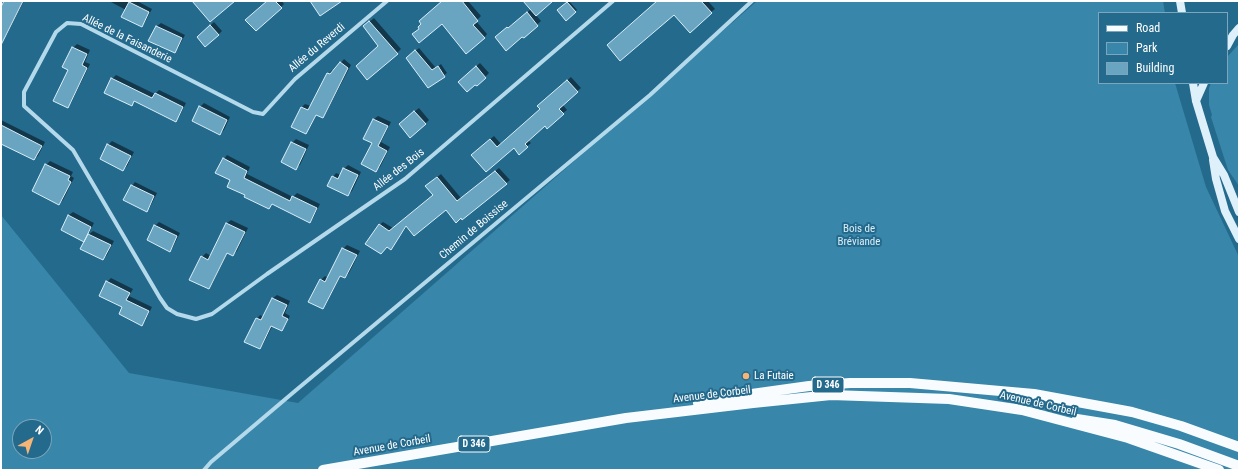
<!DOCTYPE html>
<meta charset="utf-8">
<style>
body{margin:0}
#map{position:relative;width:1240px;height:471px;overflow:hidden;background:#246a8d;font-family:"Roboto Condensed",sans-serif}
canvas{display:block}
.frame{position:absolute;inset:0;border:2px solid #fff;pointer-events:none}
.legend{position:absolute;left:1098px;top:12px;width:130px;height:72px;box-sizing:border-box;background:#246a8d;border:1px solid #7ca6bb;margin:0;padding:5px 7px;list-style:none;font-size:12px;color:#fff}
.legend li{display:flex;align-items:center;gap:8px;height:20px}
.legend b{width:20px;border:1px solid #7ca6bb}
.north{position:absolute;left:12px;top:419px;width:40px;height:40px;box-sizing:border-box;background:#246a8d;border:1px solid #7ca6bb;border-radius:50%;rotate:40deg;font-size:11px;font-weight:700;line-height:16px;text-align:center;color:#fff}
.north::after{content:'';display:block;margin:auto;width:14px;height:18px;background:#f6b476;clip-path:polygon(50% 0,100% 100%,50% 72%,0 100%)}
</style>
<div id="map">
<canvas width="1240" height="471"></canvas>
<div class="frame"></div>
<ul class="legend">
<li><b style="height:5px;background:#f8fcff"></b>Road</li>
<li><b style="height:11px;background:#3886aa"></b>Park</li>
<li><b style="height:11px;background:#69a4c0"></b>Building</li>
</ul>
<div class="north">N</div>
</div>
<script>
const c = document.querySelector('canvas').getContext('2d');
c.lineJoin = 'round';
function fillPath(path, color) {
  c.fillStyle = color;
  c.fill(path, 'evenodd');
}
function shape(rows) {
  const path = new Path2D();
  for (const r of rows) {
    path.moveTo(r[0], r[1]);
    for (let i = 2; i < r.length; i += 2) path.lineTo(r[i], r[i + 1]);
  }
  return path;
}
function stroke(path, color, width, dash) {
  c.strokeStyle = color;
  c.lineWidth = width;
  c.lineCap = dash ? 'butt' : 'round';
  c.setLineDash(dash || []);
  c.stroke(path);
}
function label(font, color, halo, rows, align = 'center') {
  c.font = font + ' "Roboto Condensed",sans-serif';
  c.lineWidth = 4;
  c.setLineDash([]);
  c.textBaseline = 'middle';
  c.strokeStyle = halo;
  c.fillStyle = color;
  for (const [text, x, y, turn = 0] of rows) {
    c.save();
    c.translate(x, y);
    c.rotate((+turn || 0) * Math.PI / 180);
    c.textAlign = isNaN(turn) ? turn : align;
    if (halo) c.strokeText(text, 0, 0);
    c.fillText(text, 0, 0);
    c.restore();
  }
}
fillPath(shape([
 [757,1,1163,1,1165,13,1099,13,1099,83,1175,83,1206,187,1239,257,1239,470,1,470,1,215,129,373,298,403],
 [20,427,44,427,44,451,20,451],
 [1239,44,1239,186,1228,170,1211,117,1212,115,1209,105,1209,88,1211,83,1227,83,1227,57]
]), '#3886aa');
fillPath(shape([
 [5,1,24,1,7,34,3,38,1,37,1,10],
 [109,1,137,1,152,9,145,22,142,26,126,10],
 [268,1,282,1,284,4,281,7],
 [443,1,468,1,481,16,476,21,487,34,484,38,442,23,417,31],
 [526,1,551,1,535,14,541,21,524,37,500,34,512,24,513,25,531,9],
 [569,1,577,10,566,19,558,10],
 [658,1,708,1,715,9,711,12,674,14],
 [374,18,401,49,397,53,379,46,368,23],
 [214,22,222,31,218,35,202,33],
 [161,23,185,35,178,48,174,52,157,26],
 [77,44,90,50,85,62,90,64,71,103,68,107,70,70,73,48],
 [419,48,436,68,441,64,447,73,429,86,410,56],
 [344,59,351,65,326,113,323,117,317,114,309,129,306,133,292,126,302,107,305,104,311,106,328,74,332,70,334,71],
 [480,63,489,73,477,85,463,78],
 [116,75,155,94,159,90,186,103,179,117,175,120,135,101,131,105,112,79],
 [571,77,581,88,562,104,567,110,563,113,545,125,528,140,531,143,519,153,514,147,476,151,494,136,501,144,541,108,542,102],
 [204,103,230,117,224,130,220,134,200,107],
 [419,108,429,120,425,124,404,120],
 [378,116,391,122,381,142,390,147,380,167,376,170,373,143,364,138,374,119],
 [1,120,45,142,38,156,34,159,1,143],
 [296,139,309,145,300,165,296,168,292,143],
 [112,141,134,152,127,166,123,170,108,145],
 [227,155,250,167,247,174,293,197,297,193,320,204,313,218,309,222,273,204,269,208,247,194,231,180,224,159],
 [50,161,73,172,71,176,74,178,63,200,59,204,34,190,46,165],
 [348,165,361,172,352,191,348,195,333,177,336,173,341,175,344,169],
 [499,168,510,180,463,218,446,209,407,226,391,248,379,225,383,222,393,228,434,195,430,183,441,174,461,198],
 [135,182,157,193,150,207,146,210,132,186],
 [73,212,94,223,88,235,93,231,114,241,107,255,103,259,87,238,84,240,62,229,69,215],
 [231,220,248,228,237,251,233,255,228,252,212,284,209,288,202,257,206,253,211,256,227,223],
 [159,222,180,233,173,247,170,251,155,226],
 [347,245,360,251,349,273,345,277,341,275,326,304,323,308,321,280,325,276,328,278,343,249],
 [111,278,133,289,129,296,152,307,145,321,142,325,124,307,100,295,107,282],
 [277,295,290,301,285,313,290,316,285,326,281,330,273,325,263,344,259,348,257,319,260,315,264,317,273,298]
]), '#0007');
const building = shape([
 [4,1,23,1,1,45,1,7,4,1],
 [192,1,235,1,210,22,192,1],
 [267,1,275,1,282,8,256,31,245,20,267,1],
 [310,1,342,1,320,16,310,1],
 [442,1,462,1,478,21,473,25,485,38,466,54,442,24,419,43,412,34,419,29,418,27,421,24,419,21,442,1],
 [523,1,553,1,536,16,523,1],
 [657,1,701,1,712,13,690,33,674,15,620,61,607,45,657,1],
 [129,2,149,12,142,27,121,17,129,2],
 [567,2,576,12,566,21,557,10,567,2],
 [527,12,538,26,524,38,522,37,506,51,495,37,507,27,508,28,527,12],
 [369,21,398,54,367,80,356,66,378,46,363,26,369,21],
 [210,25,219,35,205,47,197,37,210,25],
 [156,26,182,38,175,53,148,41,156,26],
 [72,47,87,54,82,65,87,68,68,108,53,101,68,70,62,67,72,47],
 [415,50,432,70,438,66,445,77,428,88,406,58,415,50],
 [340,62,348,68,323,118,316,115,306,134,291,127,301,107,308,110,327,73,330,74,340,62],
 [476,66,486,78,477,86,475,85,467,92,458,82,476,66],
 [111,78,152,98,155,93,183,107,176,122,134,101,132,106,104,93,111,78],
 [567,80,578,92,559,109,564,114,547,129,545,126,525,144,528,147,519,155,514,148,486,172,471,155,490,139,497,147,540,109,537,106,567,80],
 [199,106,227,120,220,135,192,121,199,106],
 [414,111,426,124,410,138,399,124,414,111],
 [373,119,388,126,378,146,387,151,376,172,361,164,372,143,363,139,373,119],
 [1,125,42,146,34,160,1,144,1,125],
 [291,142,306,149,296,170,281,162,291,142],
 [107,144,131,156,123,171,100,159,107,144],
 [223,158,247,171,244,178,290,201,292,196,317,208,310,223,272,204,269,209,244,197,245,195,227,187,230,180,215,173,223,158],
 [45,164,70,176,68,180,71,182,59,205,32,191,45,164],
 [343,168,358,175,348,196,327,186,332,176,338,179,343,168],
 [495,171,507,184,462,220,461,218,456,223,446,210,414,236,406,226,391,250,387,247,381,254,365,244,379,224,389,231,433,195,425,186,437,177,457,201,495,171],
 [131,185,154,196,147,212,123,200,131,185],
 [68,215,91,227,84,242,61,230,68,215],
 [226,223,245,232,233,256,227,253,209,289,189,280,201,256,208,260,226,223],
 [154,225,177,236,170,252,147,240,154,225],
 [88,234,111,245,103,260,80,249,88,234],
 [342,248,357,255,345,278,340,276,323,309,308,302,320,279,325,282,342,248],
 [106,281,130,293,126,300,149,311,142,326,119,314,122,307,99,296,106,281],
 [272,298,287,305,282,316,288,319,282,331,271,326,260,349,244,342,256,318,261,320,272,298]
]);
fillPath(building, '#69a4c0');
stroke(building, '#d8eef8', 1);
stroke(shape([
 [387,1,295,79,263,114,253,112,81,24,67,23,56,32,24,92,24,106,73,150,160,298,167,308,177,314,196,319,212,314,267,274,405,179,613,1],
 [204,470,211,462,295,391,650,95,752,1]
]), '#b3d9eb', 4);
stroke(shape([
 [1180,1,1182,13],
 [1227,46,1233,35,1239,28],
 [1193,83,1196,101,1213,157,1224,175,1239,212],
 [1196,101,1204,83],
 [1213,160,1216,179,1225,211,1239,239]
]), '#def0f9', 8);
stroke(shape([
 [698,403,730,397,809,386,850,383,910,383,1034,394,1132,412,1181,426,1239,447],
 [1077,419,1115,425,1179,444,1239,466],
 [323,470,626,418,753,403,831,395,949,399,1022,410,1128,438,1219,470]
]), '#f8fcff', 10);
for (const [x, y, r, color] of [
 [746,376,4,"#f6b476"]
]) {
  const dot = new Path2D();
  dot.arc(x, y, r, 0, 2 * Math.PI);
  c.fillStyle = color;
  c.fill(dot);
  stroke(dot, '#246a8d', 1.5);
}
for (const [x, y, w] of [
 [828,385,32],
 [474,444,32]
]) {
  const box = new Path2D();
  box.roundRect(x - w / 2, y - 8, w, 16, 3);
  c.fillStyle = '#246a8d';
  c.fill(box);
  stroke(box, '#fff', 1);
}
label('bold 10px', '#fff', null, [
 ["D 346",828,385],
 ["D 346",474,444]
]);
label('11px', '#fff', '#246a8d', [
 ["Allée de la Faisanderie",127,39,26],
 ["Allée du Reverdi",317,48,-40],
 ["Allée des Bois",399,170,-38],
 ["Chemin de Boissise",474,230,-40],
 ["Avenue de Corbeil",712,395,-7],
 ["Avenue de Corbeil",1038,404,13],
 ["Avenue de Corbeil",392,446,-10]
]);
label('11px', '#d8eef8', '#246a8d', [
 ["Bois de",859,229],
 ["Bréviande",859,242]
]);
label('11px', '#fff', '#246a8d', [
 ["La Futaie",754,376]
], 'left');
</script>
